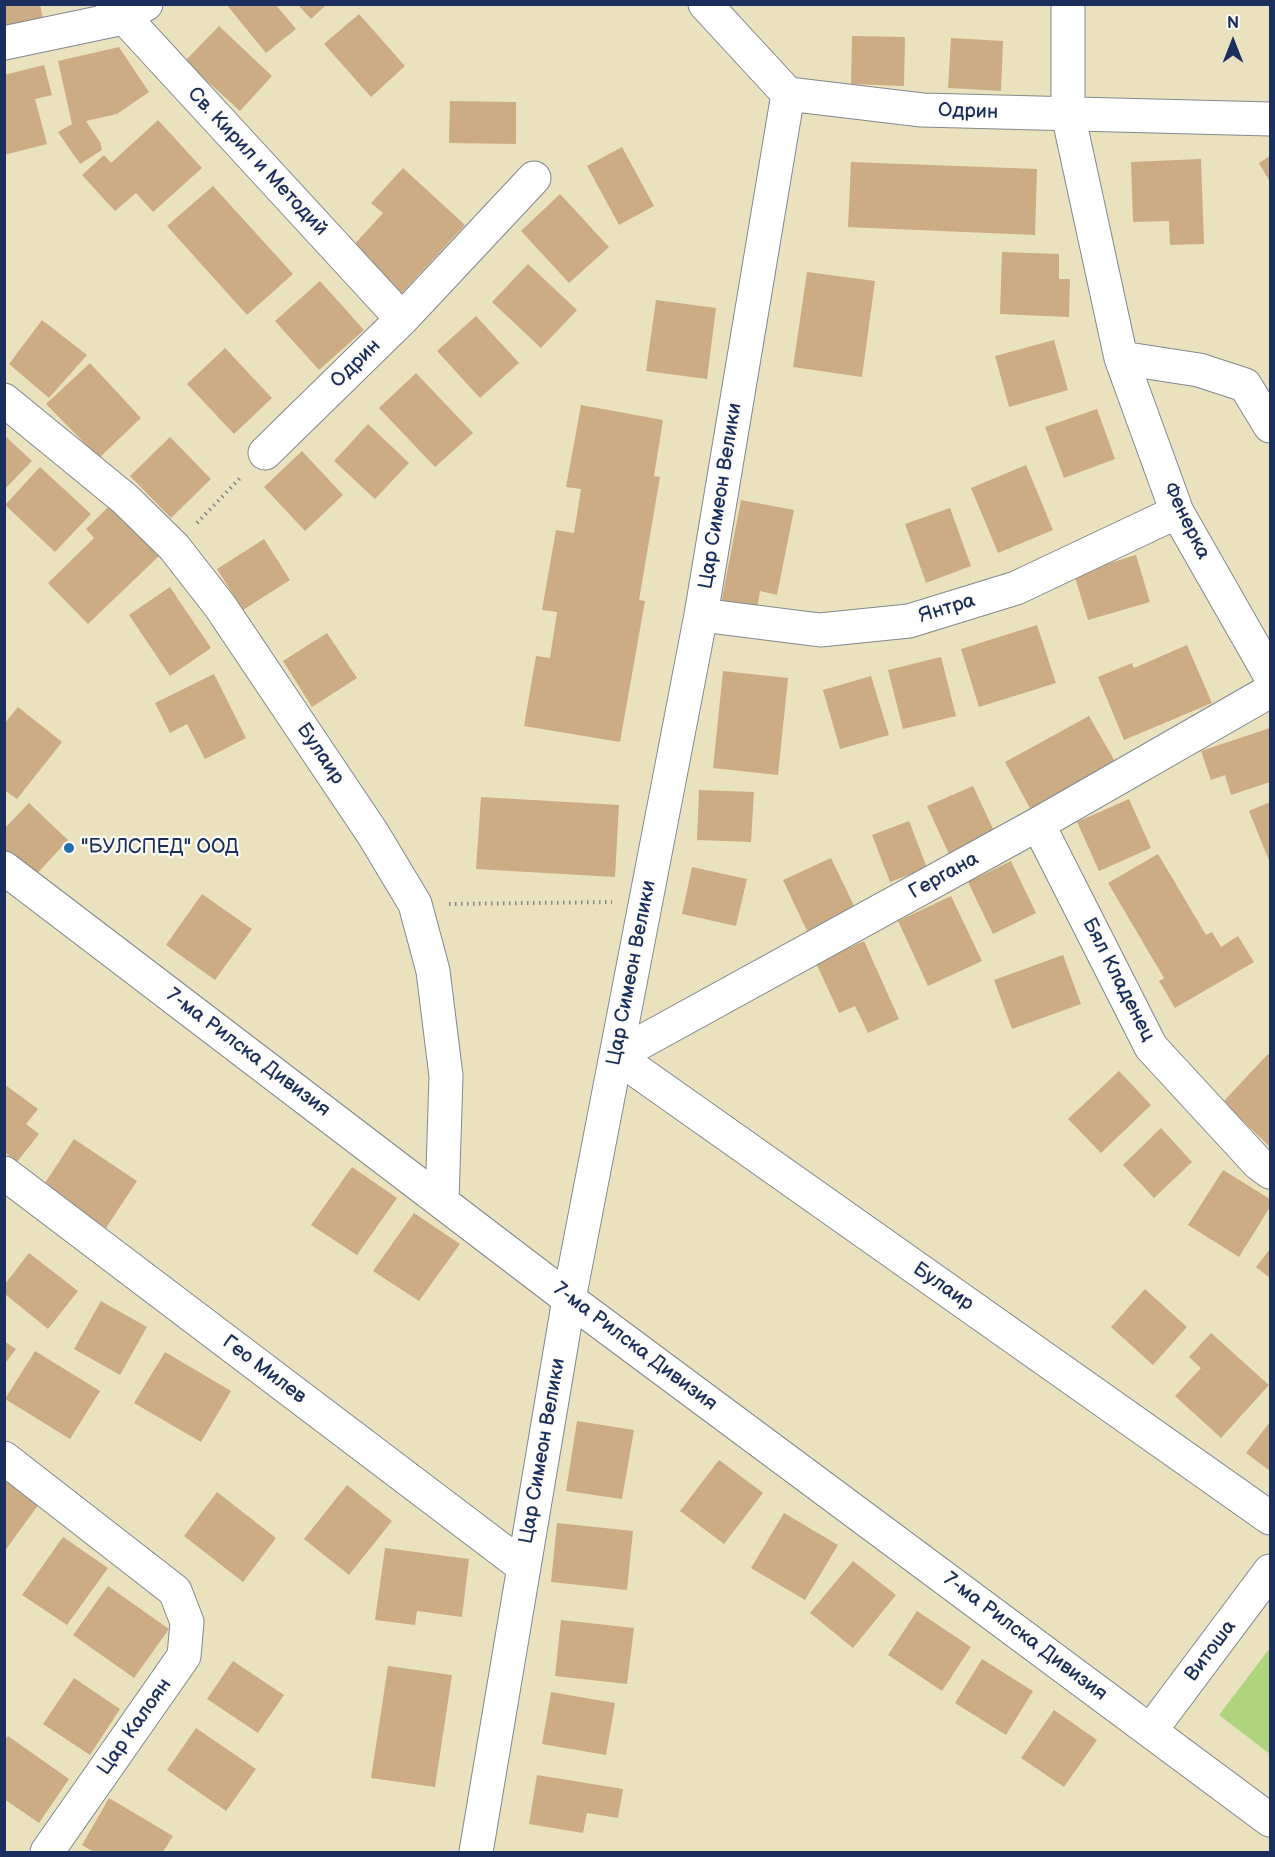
<!DOCTYPE html>
<meta charset="utf-8">
<style>
body{margin:0}
#map{position:relative;width:1275px;height:1857px;overflow:hidden;background:#eae2be;font-family:"Balsamiq Sans",sans-serif}
canvas{display:block}
.frame{position:absolute;inset:0;border:6px solid #1b2f5e;pointer-events:none}
.north{position:absolute;left:1203px;top:12px;width:60px;height:60px;-webkit-text-stroke:4px #fdfcf7;paint-order:stroke;rotate:0deg;font-size:16px;font-weight:700;line-height:24px;text-align:center;color:#1b2f5e}
.north::after{content:'';display:block;margin:auto;width:21px;height:27px;background:#1b2f5e;clip-path:polygon(50% 0,100% 100%,50% 72%,0 100%)}
</style>
<div id="map">
<canvas width="1275" height="1857"></canvas>
<div class="frame"></div>
<div class="north">N</div>
</div>
<script>
const c = document.querySelector('canvas').getContext('2d');
c.lineJoin = 'round';
function fillPath(path, color) {
  c.fillStyle = color;
  c.fill(path, 'evenodd');
}
function shape(rows) {
  const path = new Path2D();
  for (const r of rows) {
    path.moveTo(r[0], r[1]);
    for (let i = 2; i < r.length; i += 2) path.lineTo(r[i], r[i + 1]);
  }
  return path;
}
function stroke(path, color, width, dash) {
  c.strokeStyle = color;
  c.lineWidth = width;
  c.lineCap = dash ? 'butt' : 'round';
  c.setLineDash(dash || []);
  c.stroke(path);
}
function label(font, color, halo, rows, align = 'center') {
  c.font = font + ' "Balsamiq Sans",sans-serif';
  c.lineWidth = 4.5;
  c.setLineDash([]);
  c.textBaseline = 'middle';
  c.strokeStyle = halo;
  c.fillStyle = color;
  for (const [text, x, y, turn = 0] of rows) {
    c.save();
    c.translate(x, y);
    c.rotate((+turn || 0) * Math.PI / 180);
    c.textAlign = isNaN(turn) ? turn : align;
    if (halo) c.strokeText(text, 0, 0);
    c.fillText(text, 0, 0);
    c.restore();
  }
}
fillPath(shape([
 [1270,1648,1270,1754,1219,1715]
]), '#afd47e');
fillPath(shape([
 [4,4,40,4,43,19,4,29],
 [226,4,275,4,296,29,266,53],
 [297,4,327,4,311,19],
 [359,14,405,66,371,97,324,44],
 [219,26,272,76,240,111,185,61],
 [852,36,905,37,904,86,851,84],
 [951,38,1003,41,1001,91,948,88],
 [119,47,149,92,117,114,86,121,100,142,102,150,80,164,58,132,72,124,58,61],
 [44,65,52,95,35,99,47,144,4,155,4,75],
 [450,101,516,102,516,144,449,143],
 [158,120,202,168,153,212,136,193,115,211,82,175,104,155,111,163],
 [622,147,654,206,619,225,587,166],
 [1270,156,1270,182,1259,163],
 [1201,159,1204,244,1170,245,1169,221,1133,222,1131,162],
 [851,162,1037,169,1035,235,848,227],
 [403,168,465,225,401,294,351,248,383,213,371,203],
 [213,186,293,274,247,315,167,226],
 [560,194,609,247,569,283,521,231],
 [1002,252,1059,254,1059,279,1070,279,1069,317,1000,314],
 [528,264,577,310,541,348,492,302],
 [807,272,875,281,862,377,793,367],
 [320,281,364,330,319,370,275,321],
 [656,300,716,308,707,379,646,371],
 [476,316,519,363,480,398,437,351],
 [42,320,87,355,49,398,9,364],
 [1054,340,1068,390,1009,407,995,356],
 [225,348,272,398,234,434,187,384],
 [90,363,141,418,99,458,46,404],
 [416,373,473,433,435,467,379,408],
 [581,405,663,420,654,476,660,477,639,600,645,601,620,742,524,726,536,656,550,658,557,612,542,610,556,530,574,533,581,489,566,487],
 [1097,409,1115,459,1064,478,1045,427],
 [368,424,409,463,375,499,334,461],
 [4,435,32,461,4,490],
 [170,437,211,479,171,518,130,476],
 [302,451,343,495,305,531,264,487],
 [1026,465,1053,530,998,553,971,488],
 [40,467,91,514,55,552,5,505],
 [741,500,794,510,777,595,760,591,757,611,721,604],
 [110,505,159,556,88,624,48,583,94,538,86,529],
 [950,508,971,566,926,583,905,524],
 [264,539,290,580,243,610,217,569],
 [1136,555,1150,602,1088,620,1074,574],
 [170,587,211,648,170,676,129,615],
 [1037,625,1056,683,979,707,961,649],
 [327,633,357,678,312,707,283,661],
 [1187,645,1212,703,1124,740,1098,677,1132,663,1134,668],
 [941,657,956,716,903,729,888,670],
 [723,671,788,678,778,775,713,768],
 [214,674,246,738,205,759,187,724,170,733,155,703],
 [871,676,889,735,840,749,823,690],
 [18,707,62,742,17,799,4,790,4,724],
 [1089,716,1117,765,1032,812,1005,762],
 [1270,728,1270,782,1231,795,1225,775,1211,780,1201,751],
 [973,786,995,833,949,854,927,806],
 [699,790,754,792,751,842,697,840],
 [481,797,619,805,615,877,476,869],
 [1129,799,1151,848,1099,871,1077,822],
 [1270,802,1270,863,1249,811],
 [29,803,68,840,34,877,4,850,4,829],
 [909,821,927,868,890,882,872,835],
 [1158,854,1206,935,1212,932,1221,947,1238,936,1254,962,1175,1008,1159,981,1164,978,1108,883],
 [831,858,855,908,807,931,783,880],
 [1011,861,1036,913,993,934,968,882],
 [692,867,747,879,736,926,682,914],
 [202,894,252,929,215,980,166,945],
 [951,896,982,961,928,986,898,921],
 [864,941,899,1019,868,1033,855,1006,839,1013,816,963],
 [1063,955,1081,1004,1012,1029,994,980],
 [1268,1054,1270,1056,1270,1147,1223,1102],
 [1119,1071,1151,1105,1101,1153,1068,1119],
 [4,1084,38,1109,26,1124,39,1134,17,1162,4,1152],
 [1161,1128,1192,1162,1154,1198,1123,1165],
 [74,1139,137,1181,106,1228,43,1186],
 [352,1167,397,1198,357,1255,311,1225],
 [1223,1170,1270,1199,1270,1207,1239,1257,1188,1225],
 [414,1213,460,1244,419,1301,373,1271],
 [1270,1249,1270,1278,1256,1267],
 [29,1253,78,1291,48,1329,5,1294,5,1284],
 [1145,1289,1187,1327,1153,1365,1111,1327],
 [101,1301,147,1327,120,1375,74,1349],
 [1211,1333,1269,1385,1221,1438,1175,1396,1201,1368,1189,1357],
 [4,1341,16,1349,4,1365],
 [35,1351,100,1391,70,1439,5,1399],
 [165,1352,231,1391,201,1442,134,1403],
 [577,1421,634,1430,622,1499,566,1491],
 [1269,1423,1270,1424,1270,1471,1246,1453],
 [719,1460,763,1493,724,1544,680,1511],
 [4,1480,39,1504,4,1552],
 [347,1485,392,1521,349,1575,304,1539],
 [217,1492,276,1538,243,1582,184,1536],
 [784,1513,838,1545,805,1600,751,1568],
 [557,1523,633,1531,627,1590,551,1582],
 [63,1537,108,1568,67,1625,22,1595],
 [385,1548,469,1559,462,1617,417,1611,415,1625,375,1620],
 [853,1561,896,1595,853,1648,810,1613],
 [108,1586,169,1629,134,1678,73,1635],
 [917,1611,971,1647,942,1691,888,1655],
 [561,1620,634,1628,627,1684,555,1676],
 [982,1659,1033,1691,1006,1735,955,1703],
 [233,1661,284,1695,258,1733,207,1699],
 [388,1666,452,1675,435,1787,371,1778],
 [74,1678,120,1709,90,1755,43,1724],
 [551,1692,615,1703,606,1755,542,1744],
 [1054,1710,1097,1740,1064,1787,1021,1758],
 [196,1728,256,1769,226,1811,167,1770],
 [8,1736,69,1779,39,1823,4,1799,4,1741],
 [537,1775,623,1789,618,1818,587,1813,583,1833,529,1824],
 [109,1798,173,1836,163,1852,94,1852,82,1845]
]), '#ccac84');
const minor = shape([
 [112,4,402,319],
 [705,4,788,94,922,110,1270,119],
 [1068,4,1068,114,1121,358,1177,512,1270,675],
 [4,43,123,18,146,4],
 [1121,358,1199,370,1245,385,1270,426],
 [4,400,125,499,174,547,220,606,373,834,415,904,433,971,446,1076,442,1201],
 [265,453,402,319,534,178],
 [701,615,820,630,909,621,1016,588,1177,512],
 [1270,691,1038,824,616,1056,1270,1518],
 [1038,824,1151,1047,1258,1163,1270,1172],
 [4,868,569,1299,1270,1820],
 [4,1173,524,1567],
 [4,1458,175,1591,187,1622,184,1656,47,1852],
 [1151,1730,1270,1571],
 [476,1852,569,1299,701,615,788,94]
]);
stroke(minor, '#82888e', 35);
stroke(shape([
 [197,523,242,476],
 [449,904,612,902]
]), '#82888e', 4, [1.5, 4.5]);
stroke(minor, '#fff', 33);
for (const [x, y, r, color] of [
 [69,848,6,"#1f6fb2"]
]) {
  const dot = new Path2D();
  dot.arc(x, y, r, 0, 2 * Math.PI);
  c.fillStyle = color;
  c.fill(dot);
  stroke(dot, '#fdfcf7', 2);
}
label('20px', '#1b2f5e', '#fdfcf7', [
 ["Одрин",968,112,2],
 ["Св. Кирил и Методий",257,162,47],
 ["Одрин",356,364,-44],
 ["Цар Симеон Велики",721,496,-81],
 ["Фенерка",1186,521,64],
 ["Янтра",947,609,-17],
 ["Булаир",320,754,56],
 ["Гергана",944,876,-29],
 ["Цар Симеон Велики",632,973,-79],
 ["Бял Кладенец",1118,980,63],
 ["7-ма Рилска Дивизия",248,1053,37],
 ["Булаир",943,1287,35],
 ["7-ма Рилска Дивизия",635,1347,37],
 ["Гео Милев",264,1370,37],
 ["Цар Симеон Велики",543,1451,-80],
 ["7-ма Рилска Дивизия",1025,1637,37],
 ["Витоша",1211,1651,-53],
 ["Цар Калоян",135,1727,-55]
]);
label('20px', '#1b2f5e', '#fdfcf7', [
 ["\"БУЛСПЕД\" ООД",81,848]
], 'left');
</script>
